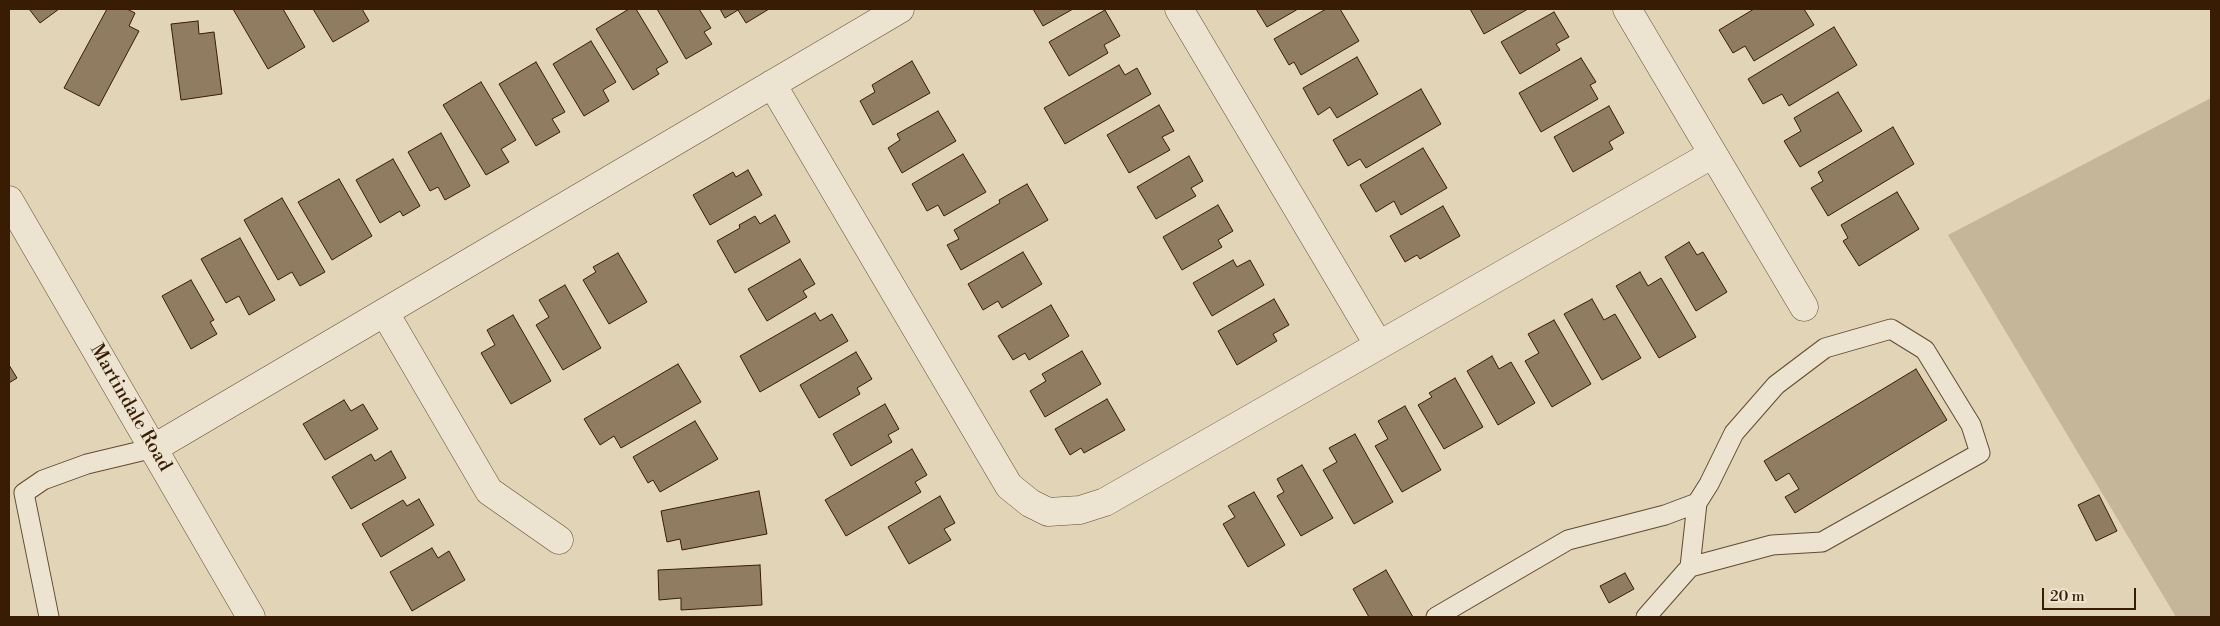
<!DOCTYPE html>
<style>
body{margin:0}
#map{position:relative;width:2220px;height:626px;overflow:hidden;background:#e2d5b7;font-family:"Libre Bodoni",serif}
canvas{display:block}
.frame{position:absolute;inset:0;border:10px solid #381c04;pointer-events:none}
.scale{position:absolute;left:2042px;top:588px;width:94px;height:22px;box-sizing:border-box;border:2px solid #381c04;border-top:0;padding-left:6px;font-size:15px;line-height:18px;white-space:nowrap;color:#381c04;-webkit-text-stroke:4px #ece4d0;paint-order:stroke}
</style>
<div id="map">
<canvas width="2220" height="626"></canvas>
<div class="frame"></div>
<div class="scale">20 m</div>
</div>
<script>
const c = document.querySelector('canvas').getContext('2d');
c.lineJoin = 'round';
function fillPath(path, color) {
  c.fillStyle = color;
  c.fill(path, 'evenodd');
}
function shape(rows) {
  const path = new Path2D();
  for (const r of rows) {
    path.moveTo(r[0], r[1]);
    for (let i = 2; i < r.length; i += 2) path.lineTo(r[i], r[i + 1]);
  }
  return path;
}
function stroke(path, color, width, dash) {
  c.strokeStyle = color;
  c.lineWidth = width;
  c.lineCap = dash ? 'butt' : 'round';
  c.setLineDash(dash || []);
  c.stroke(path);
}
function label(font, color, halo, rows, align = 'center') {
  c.font = font + ' "Libre Bodoni",serif';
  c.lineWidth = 4.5;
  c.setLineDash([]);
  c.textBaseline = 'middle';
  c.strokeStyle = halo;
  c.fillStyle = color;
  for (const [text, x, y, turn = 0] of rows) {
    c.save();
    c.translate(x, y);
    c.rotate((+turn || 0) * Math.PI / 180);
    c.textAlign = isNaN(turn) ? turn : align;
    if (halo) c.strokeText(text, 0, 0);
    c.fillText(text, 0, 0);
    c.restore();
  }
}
fillPath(shape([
 [2211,98,2211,617,2176,617,1948,235]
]), '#c5b699');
const building = shape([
 [29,9,59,9,40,23,29,9],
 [107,9,127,9,135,13,129,26,139,31,99,106,64,88,107,9],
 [233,9,283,9,305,47,268,69,233,9],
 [313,9,362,9,369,21,333,42,313,9],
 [629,9,636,9,668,62,656,69,659,74,633,90,596,29,629,9],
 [657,9,699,9,711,28,704,32,712,44,686,59,657,9],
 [720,9,769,9,746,23,738,10,725,18,720,9],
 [1033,9,1073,9,1043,26,1033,9],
 [1256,9,1298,9,1267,27,1256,9],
 [1326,9,1340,9,1359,41,1301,75,1294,62,1289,65,1274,39,1326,9],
 [1470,9,1528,9,1484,34,1470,9],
 [1754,9,1804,9,1814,25,1754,61,1745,46,1733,53,1719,30,1754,9],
 [1105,10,1120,36,1104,45,1108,53,1069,76,1049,42,1105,10],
 [1554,12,1569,37,1556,44,1560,50,1520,74,1501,42,1554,12],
 [198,21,199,34,214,32,222,94,181,100,171,24,198,21],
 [1834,27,1857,65,1789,106,1782,94,1763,104,1748,79,1834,27],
 [591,41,616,82,603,90,609,101,584,116,553,64,591,41],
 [1357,57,1378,94,1337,118,1330,107,1318,115,1303,88,1357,57],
 [1581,58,1596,82,1590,85,1598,99,1541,132,1519,93,1581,58],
 [912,61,930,93,873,125,860,101,875,92,872,85,912,61],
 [536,62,565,112,552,119,560,132,536,146,499,84,536,62],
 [1119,65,1125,75,1137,68,1151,94,1065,144,1044,108,1119,65],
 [481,82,516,140,501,149,509,162,486,175,443,105,481,82],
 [1421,89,1441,124,1366,168,1360,159,1348,166,1333,140,1421,89],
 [1838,92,1862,131,1800,167,1784,141,1801,131,1794,118,1838,92],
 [1159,105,1174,131,1162,137,1170,150,1129,173,1107,135,1159,105],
 [1609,106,1624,133,1609,142,1613,149,1573,172,1554,137,1609,106],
 [938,111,956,141,902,173,888,148,900,140,897,134,938,111],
 [1893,127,1914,164,1828,216,1811,188,1823,181,1818,172,1893,127],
 [441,133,470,186,445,200,438,187,430,191,408,152,441,133],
 [1423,148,1447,188,1401,215,1394,201,1376,212,1360,185,1423,148],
 [963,154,986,192,944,216,938,205,927,211,912,184,963,154],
 [1189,156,1203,181,1191,188,1196,196,1156,219,1137,187,1189,156],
 [393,159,420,206,403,216,400,211,380,223,356,180,393,159],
 [748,170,762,195,710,225,693,195,733,172,736,177,748,170],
 [339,179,372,236,332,260,298,202,339,179],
 [1027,184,1048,220,961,270,947,245,959,239,954,230,1000,203,999,200,1027,184],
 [1897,192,1919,229,1859,266,1843,241,1848,238,1841,225,1897,192],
 [282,198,325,272,300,286,292,272,278,280,244,220,282,198],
 [1218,205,1233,231,1218,240,1222,247,1182,270,1163,237,1218,205],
 [1443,206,1460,236,1420,259,1417,255,1405,262,1390,236,1443,206],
 [775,215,790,242,735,273,717,241,740,228,739,225,755,216,760,224,775,215],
 [240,238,275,300,249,315,239,296,226,303,201,259,240,238],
 [1689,242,1697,255,1703,252,1727,292,1696,311,1665,257,1689,242],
 [1023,252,1042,284,1002,308,998,301,983,310,968,284,1023,252],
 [618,253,647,302,609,324,583,280,596,272,593,267,618,253],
 [800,259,815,284,803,291,807,297,767,321,748,289,800,259],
 [1233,260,1237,267,1250,260,1264,285,1212,316,1193,283,1233,260],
 [1640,272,1648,286,1661,278,1696,337,1659,358,1616,286,1640,272],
 [191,280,214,320,210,322,217,334,191,349,162,296,191,280],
 [565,285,601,348,563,370,536,325,549,317,539,300,565,285],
 [1274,299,1289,325,1273,334,1277,341,1237,365,1218,331,1274,299],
 [1592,299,1604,320,1615,314,1641,358,1602,380,1564,314,1592,299],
 [1051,305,1069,336,1029,360,1025,353,1013,360,998,336,1051,305],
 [815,313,820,321,832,314,848,341,760,392,740,356,815,313],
 [513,315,551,381,511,404,481,353,495,345,487,330,513,315],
 [1554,320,1591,384,1552,407,1525,361,1539,353,1528,334,1554,320],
 [1082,351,1101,384,1045,417,1030,391,1046,381,1042,374,1082,351],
 [856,352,872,379,857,388,860,394,819,418,800,385,856,352],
 [1492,356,1499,369,1511,362,1535,403,1498,425,1467,371,1492,356],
 [678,364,701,402,621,448,614,436,600,445,584,419,678,364],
 [9,365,17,378,9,383,9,365],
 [1916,369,1947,420,1795,513,1785,497,1799,489,1789,473,1776,481,1764,461,1916,369],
 [1455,378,1483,427,1444,449,1418,405,1432,397,1429,393,1455,378],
 [1107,399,1125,430,1084,453,1081,448,1070,455,1055,429,1107,399],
 [344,400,351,411,363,404,378,429,325,460,303,424,344,400],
 [885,404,899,429,888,435,892,442,851,466,833,434,885,404],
 [1405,406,1441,470,1402,492,1375,446,1388,439,1378,421,1405,406],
 [695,421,718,459,660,492,653,480,648,483,633,457,695,421],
 [1355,434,1393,502,1354,524,1323,470,1337,462,1329,448,1355,434],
 [912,449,927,475,915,482,921,492,846,536,825,500,912,449],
 [391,451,406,478,351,509,332,477,371,454,375,461,391,451],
 [1302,465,1333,518,1301,536,1277,496,1284,492,1277,479,1302,465],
 [759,491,767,534,682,550,680,539,667,542,661,511,759,491],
 [1254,492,1285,545,1248,567,1223,524,1235,517,1228,506,1254,492],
 [2099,495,2117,531,2096,541,2078,505,2099,495],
 [940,496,955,523,944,529,951,540,909,564,888,527,940,496],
 [419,499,434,525,381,557,362,524,403,500,407,506,419,499],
 [432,548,438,558,449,551,465,580,412,611,390,572,432,548],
 [760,565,762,605,681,610,681,598,659,600,658,570,760,565],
 [1386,570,1413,617,1369,617,1353,589,1386,570],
 [1625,573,1634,589,1609,603,1600,586,1625,573]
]);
fillPath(building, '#907c61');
stroke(building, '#381c04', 1);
const lane = shape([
 [1690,567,1697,503],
 [49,617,24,493,43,480,87,464,154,448],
 [1436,617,1568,540,1665,515,1697,503,1709,484,1734,433,1776,385,1825,348,1891,329,1925,350,1971,425,1980,453,1822,542,1772,545,1690,567,1646,617]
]);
const street = shape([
 [1179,9,1378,344],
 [1627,9,1804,307],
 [772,84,1009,486,1030,503,1048,512,1080,510,1105,502,1713,154],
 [9,200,251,617],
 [385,313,489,491,559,540],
 [154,448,900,9]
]);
stroke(lane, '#624a31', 21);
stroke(street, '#624a31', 29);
stroke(lane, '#ece4d0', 19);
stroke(street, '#ece4d0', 28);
label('19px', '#381c04', '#ece4d0', [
 ["Martindale Road",130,408,60]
]);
</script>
